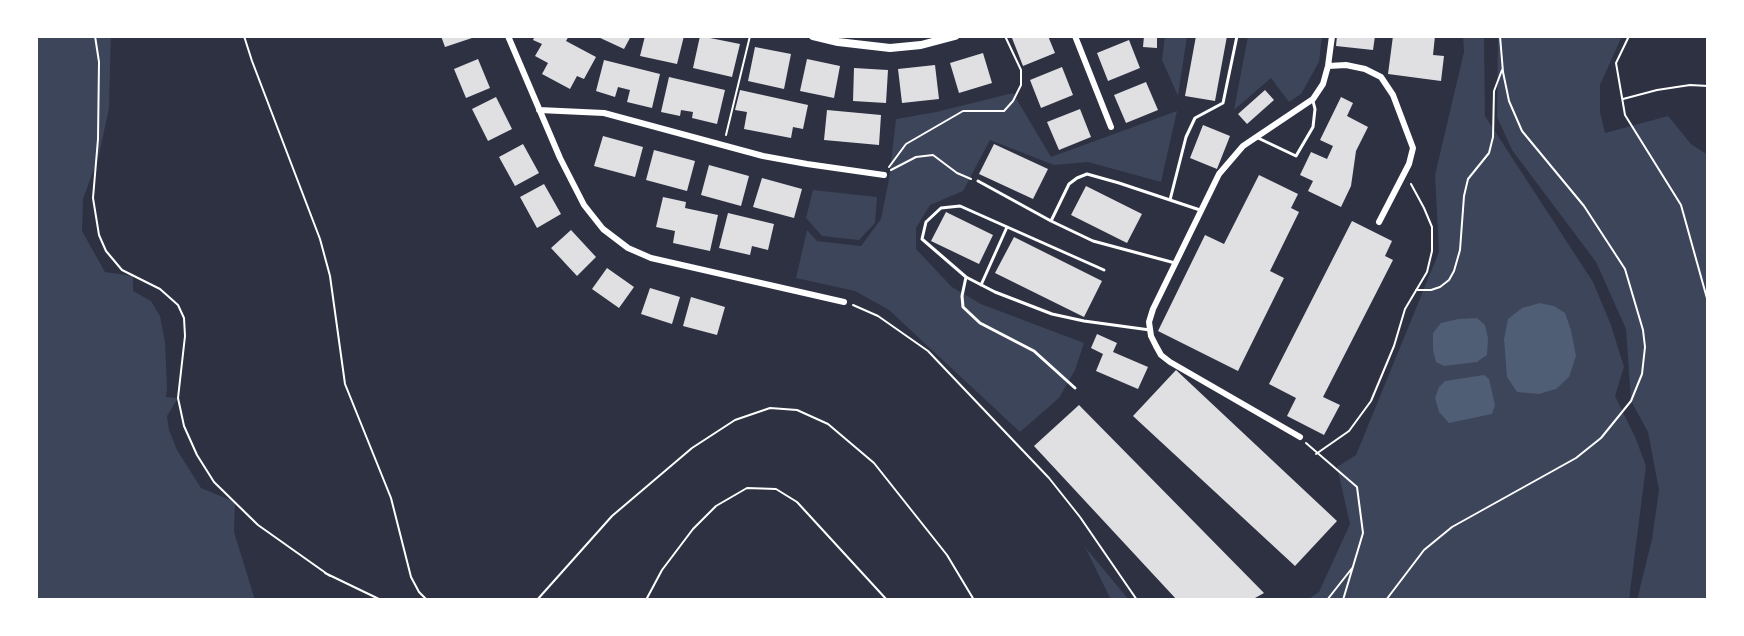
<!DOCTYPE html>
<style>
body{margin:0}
#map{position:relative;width:1744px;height:636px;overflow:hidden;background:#2d3142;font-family:"Golos Text",sans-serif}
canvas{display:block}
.frame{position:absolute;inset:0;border:38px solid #fff;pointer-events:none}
</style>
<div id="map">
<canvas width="1744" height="636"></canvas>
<div class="frame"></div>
</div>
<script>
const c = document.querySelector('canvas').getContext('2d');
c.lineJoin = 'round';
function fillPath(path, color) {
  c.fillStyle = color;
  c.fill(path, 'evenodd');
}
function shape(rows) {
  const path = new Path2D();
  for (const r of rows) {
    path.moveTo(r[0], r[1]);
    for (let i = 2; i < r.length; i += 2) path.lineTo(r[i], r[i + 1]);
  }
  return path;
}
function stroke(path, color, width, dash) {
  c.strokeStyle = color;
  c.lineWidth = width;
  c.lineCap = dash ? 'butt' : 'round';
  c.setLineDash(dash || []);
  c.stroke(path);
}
fillPath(shape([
 [36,36,111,36,109,108,99,155,83,199,82,231,105,272,133,276,133,291,151,301,160,316,165,342,167,388,166,397,178,398,167,416,169,430,177,450,201,488,235,502,234,532,255,600,36,600],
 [1165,36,1187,36,1178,96,1162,60],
 [1248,36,1322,36,1319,62,1301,94,1289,102,1271,78,1234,110],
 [1463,36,1484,36,1485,116,1593,282,1611,325,1624,367,1615,396,1636,439,1646,466,1629,600,1307,600,1319,592,1350,524,1337,467,1356,455,1439,252,1435,175,1464,52],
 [1498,36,1622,36,1600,85,1600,112,1605,133,1668,116,1691,144,1708,155,1708,600,1637,600,1652,539,1659,490,1648,432,1631,401,1626,329,1596,262,1512,150,1497,117],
 [1013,93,1051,157,1177,111,1161,182,1088,162,1054,165,990,140,963,191,930,205,916,228,916,249,952,287,981,304,1084,343,1075,370,1059,398,1020,432,889,310,855,291,796,278,807,230,817,241,861,246,881,219,889,179,896,119,936,112],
 [813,190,877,197,875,223,859,240,822,236,806,218],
 [1085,547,1129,600,1111,600]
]), '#3c4559');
fillPath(shape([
 [1540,303,1554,306,1565,313,1571,330,1576,356,1569,377,1556,389,1539,394,1517,392,1507,377,1504,339,1508,319,1522,308],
 [1477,318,1485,325,1488,338,1487,355,1477,362,1444,366,1436,362,1433,350,1433,333,1441,323,1458,319],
 [1484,375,1489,379,1495,405,1492,414,1449,423,1439,412,1435,398,1439,387,1445,381]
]), '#4f5d75');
fillPath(shape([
 [441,36,471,36,472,38,445,47],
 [535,36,569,36,566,41,596,57,584,79,577,76,570,89,542,74,548,63,535,56,542,44,533,40],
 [596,36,631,36,624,49],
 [645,36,684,36,677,64,640,56],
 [700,36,740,44,732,77,693,68],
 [1016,36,1048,36,1055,53,1023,66,1012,38],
 [1144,36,1157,36,1157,48,1143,47],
 [1196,36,1227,36,1215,101,1185,96],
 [1337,36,1375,36,1373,50,1336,46],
 [1393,36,1435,36,1433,55,1444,56,1441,81,1388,74],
 [1129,40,1140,68,1108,81,1097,53],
 [755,47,791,54,784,89,748,81],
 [983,53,992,83,959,93,950,63],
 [478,59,490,88,466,98,454,69],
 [807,59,840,66,834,98,800,91],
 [604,60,660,74,652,108,627,102,630,90,618,87,615,97,596,91],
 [935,65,939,99,902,103,898,69],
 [1062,67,1073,95,1041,108,1030,80],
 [854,68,888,70,886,103,853,101],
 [669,77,725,90,717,124,692,118,693,112,681,110,680,116,661,112],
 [1146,82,1158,110,1126,123,1114,95],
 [740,90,808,105,803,129,793,127,791,138,744,129,747,112,735,110],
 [1265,90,1274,100,1247,124,1238,114],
 [496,97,512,129,488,141,472,109],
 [1341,97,1353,103,1347,116,1368,127,1356,151,1351,186,1341,207,1308,191,1313,181,1300,175,1311,152,1327,159,1333,146,1320,140],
 [1080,109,1091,137,1059,150,1047,122],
 [827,110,881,115,879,145,824,140],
 [1203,125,1230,136,1217,169,1190,158],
 [603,136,643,147,635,177,594,166],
 [523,144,539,173,515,186,499,157],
 [994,144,1048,169,1033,199,979,174],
 [654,150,695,161,687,191,646,180],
 [709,165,749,176,741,206,701,195],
 [1259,175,1298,194,1291,208,1299,212,1270,271,1284,278,1238,371,1158,331,1205,235,1224,244],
 [762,178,802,189,794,218,753,207],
 [544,184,561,214,537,228,520,197],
 [1086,186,1142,214,1127,243,1071,215],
 [663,197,686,202,685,208,718,215,710,251,673,243,675,231,656,227],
 [946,212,993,235,979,264,931,241],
 [728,213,774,224,768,250,752,246,750,255,719,248],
 [1352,221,1392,241,1385,256,1393,260,1323,397,1340,405,1324,435,1287,416,1296,398,1269,384],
 [571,230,596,257,577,276,551,248],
 [1014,237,1102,281,1084,317,995,273],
 [607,268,634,287,619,308,592,289],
 [650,288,680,297,672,324,641,314],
 [691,297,725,307,717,335,683,326],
 [1097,334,1117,343,1113,352,1148,367,1138,389,1096,371,1103,354,1091,348],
 [1176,370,1337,521,1295,566,1133,416],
 [1079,405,1264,593,1255,598,1257,600,1177,600,1034,446]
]), '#e0e0e3');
stroke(shape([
 [95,36,99,62,98,139,93,198,99,235,106,251,122,270,160,289,178,305,184,318,185,336,178,398,184,426,197,455,214,482,258,525,330,576,325,573,381,600],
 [244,36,252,61,320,239,330,276,345,384,391,498,411,577,419,592,427,600],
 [1629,36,1616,63,1625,115,1681,205,1708,302],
 [1623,99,1657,90,1690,85,1708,86],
 [726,135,750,36],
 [889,167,906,144,963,111,1004,111,1013,101,1021,85,1021,70,1005,36],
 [891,170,916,157,933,155,957,173,971,179],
 [1416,290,1431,290,1440,287,1449,280,1454,271,1460,250,1464,196,1468,179,1489,153,1493,137,1494,91,1502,70],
 [853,305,878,316,928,351,1049,478,1080,517,1137,600],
 [1306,443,1357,487,1363,533,1343,600],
 [1316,454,1349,431,1371,401,1394,346,1405,309,1427,272,1432,251,1432,227,1424,208,1411,184],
 [537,600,612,516,692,448,735,420,770,408,797,410,828,424,874,463,947,555,974,600],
 [646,600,662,570,693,529,716,506,747,488,776,489,797,502,887,600],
 [1327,600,1353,567],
 [1386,600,1424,550,1452,527,1576,458,1601,438,1631,401,1642,374,1645,347,1643,330,1625,269,1584,206,1522,131,1509,101,1503,72,1500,36]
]), '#fff', 2);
stroke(shape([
 [1258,138,1296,156,1313,127,1315,109,1313,101],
 [978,181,1051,221,1093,241,1175,263],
 [1170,200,1186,137,1195,118,1223,103,1237,36],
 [1051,221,1069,184,1077,178,1087,174,1119,183,1200,210],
 [1104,270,960,206,941,208,926,222,922,239,966,277,995,292,1052,314,1084,321,1150,330],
 [966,277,962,296,963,307,980,323,1034,351,1075,388],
 [981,285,1007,227]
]), '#fff', 3);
stroke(shape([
 [508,36,560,158,584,205,603,229,628,248,651,258,844,302],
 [1075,36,1111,127],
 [1328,66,1346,65,1365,69,1381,77,1393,95,1413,148,1409,164,1379,222],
 [539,110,604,113,763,156,807,164,884,175],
 [1300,437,1170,362,1161,355,1156,346,1151,336,1149,322,1153,309,1219,174,1243,146,1313,99,1323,84,1328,66,1332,36]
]), '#fff', 6);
stroke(shape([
 [813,36,838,42,890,48,921,45,955,36]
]), '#fff', 8);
</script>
